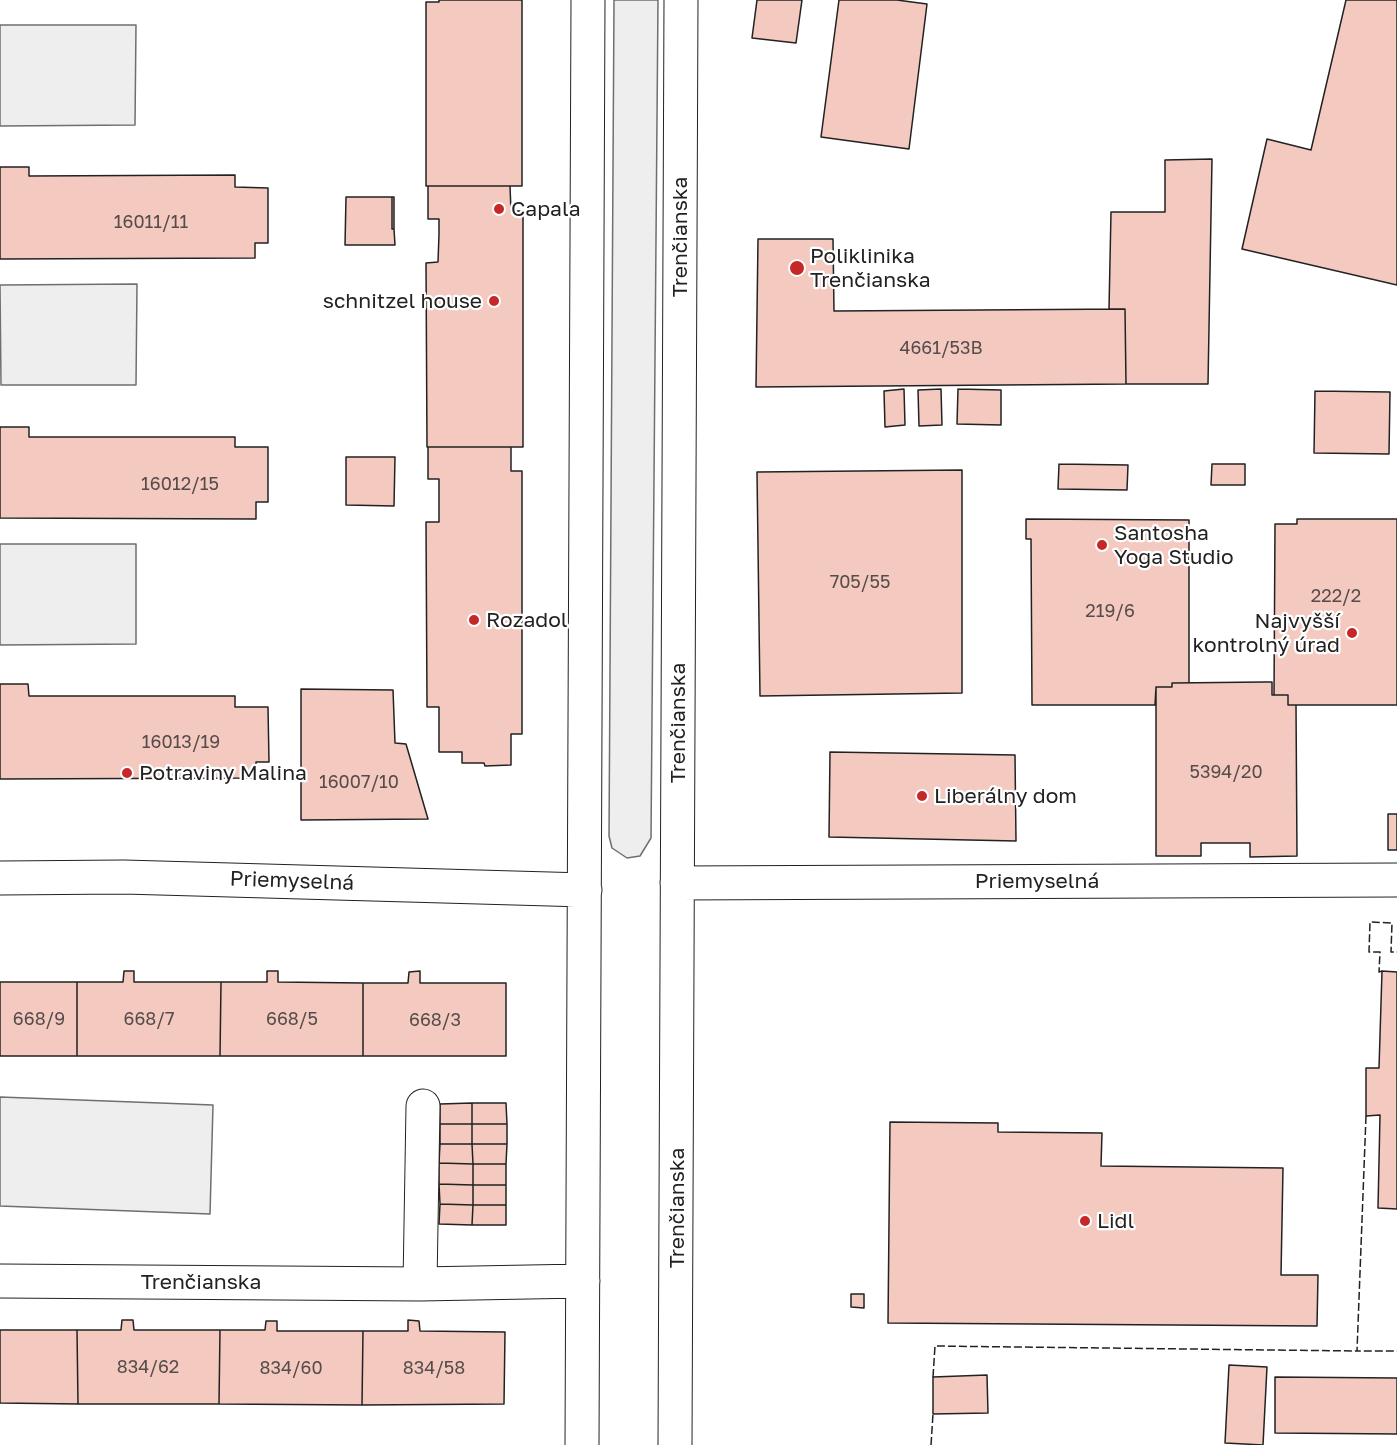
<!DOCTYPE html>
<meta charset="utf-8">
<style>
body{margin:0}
canvas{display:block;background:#fff}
</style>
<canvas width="1397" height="1445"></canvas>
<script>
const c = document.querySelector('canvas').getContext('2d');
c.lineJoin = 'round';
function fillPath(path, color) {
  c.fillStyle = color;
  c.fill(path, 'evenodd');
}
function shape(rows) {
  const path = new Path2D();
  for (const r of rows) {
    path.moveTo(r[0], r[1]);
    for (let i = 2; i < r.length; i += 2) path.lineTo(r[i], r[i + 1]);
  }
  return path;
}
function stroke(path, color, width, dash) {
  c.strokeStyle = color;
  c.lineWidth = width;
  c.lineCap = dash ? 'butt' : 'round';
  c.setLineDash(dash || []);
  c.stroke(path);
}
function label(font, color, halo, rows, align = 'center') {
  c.font = font + ' "Golos Text",sans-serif';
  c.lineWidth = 4.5;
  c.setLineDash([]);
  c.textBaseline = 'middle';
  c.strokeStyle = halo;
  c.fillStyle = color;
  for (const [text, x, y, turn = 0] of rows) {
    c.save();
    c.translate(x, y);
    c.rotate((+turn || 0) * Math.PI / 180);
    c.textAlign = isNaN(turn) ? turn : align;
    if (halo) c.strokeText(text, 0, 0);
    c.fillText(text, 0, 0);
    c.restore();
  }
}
const green = shape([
 [614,0,658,0,651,838,640,856,627,858,612,848,609,836,614,0],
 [0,25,136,25,135,125,0,126,0,25],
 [137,284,136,385,1,385,0,285,137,284],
 [0,544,136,544,136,644,0,645,0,544],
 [0,1097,213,1105,210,1214,0,1206,0,1097]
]);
fillPath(green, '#eee');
stroke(green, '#6f6f6f', 1.5);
const building = shape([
 [439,0,522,0,522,186,426,186,426,2,439,2,439,0],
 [757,0,802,0,796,43,752,38,757,0],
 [839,0,897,0,927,4,909,149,821,137,839,0],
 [1346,0,1397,0,1397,285,1242,249,1267,139,1311,150,1346,0],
 [1212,159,1208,384,1126,384,1125,309,1109,309,1111,212,1165,212,1165,160,1212,159],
 [0,167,29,167,29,176,235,175,235,187,268,188,268,243,255,243,255,258,0,259,0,167],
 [428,186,510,186,511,211,523,211,523,447,427,447,426,263,438,262,439,234,439,219,428,219,428,186],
 [346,197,392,197,392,229,394,229,395,245,345,245,346,197],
 [392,197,394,197,394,229,392,229,392,197],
 [758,239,833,239,834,311,1125,309,1126,384,756,387,758,239],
 [904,389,905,425,885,427,884,391,904,389],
 [941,389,942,425,919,426,918,390,941,389],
 [958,389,1001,390,1001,425,957,424,958,389],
 [1315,391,1390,392,1389,454,1314,453,1315,391],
 [0,427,29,427,29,437,235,437,235,447,268,447,268,502,256,502,256,519,0,518,0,427],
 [428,447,511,447,511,471,522,471,522,734,511,734,511,765,485,766,484,763,462,763,462,752,439,752,439,707,427,707,426,522,439,522,439,479,428,479,428,447],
 [346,457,395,457,394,506,346,505,346,457],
 [1059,464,1128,465,1127,490,1058,489,1059,464],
 [1212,464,1245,464,1245,485,1211,485,1212,464],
 [962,470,962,693,760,696,757,472,962,470],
 [1026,519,1189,520,1189,683,1172,683,1172,687,1156,687,1155,705,1032,705,1031,539,1026,539,1026,519],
 [1297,519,1397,519,1397,705,1288,705,1288,695,1274,695,1275,524,1297,524,1297,519],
 [1264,682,1272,682,1272,695,1288,695,1288,705,1296,705,1297,856,1250,857,1250,843,1201,843,1201,856,1156,856,1156,687,1172,687,1172,683,1264,682],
 [0,684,28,684,29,696,235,696,235,707,268,707,269,762,256,762,255,778,0,779,0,684],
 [301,689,393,690,395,743,406,744,428,819,301,820,301,689],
 [830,752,1015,755,1016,841,829,837,830,752],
 [1388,814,1397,814,1397,850,1388,850,1388,814],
 [124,971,134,971,134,982,221,982,220,1056,77,1056,77,982,123,982,124,971],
 [267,971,278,971,278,982,363,983,363,1056,220,1056,221,982,267,982,267,971],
 [420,971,420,983,506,983,506,1056,363,1056,363,983,408,983,409,972,420,971],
 [1382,971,1397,972,1397,1209,1378,1208,1380,1115,1366,1116,1366,1068,1379,1068,1382,971],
 [0,982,77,982,77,1056,0,1056,0,982],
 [472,1103,472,1124,440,1124,440,1104,472,1103],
 [472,1103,506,1103,507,1124,472,1124,472,1103],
 [890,1122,998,1123,998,1132,1102,1133,1101,1166,1283,1168,1281,1275,1318,1275,1317,1326,888,1323,890,1122],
 [440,1124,472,1124,472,1144,440,1144,440,1124],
 [472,1124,507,1124,507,1144,472,1144,472,1124],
 [440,1144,472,1144,473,1164,439,1163,440,1144],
 [472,1144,507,1144,506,1164,473,1164,472,1144],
 [439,1163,473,1164,473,1185,439,1184,439,1163],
 [473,1164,506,1164,506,1185,473,1185,473,1164],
 [439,1184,473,1185,473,1205,440,1204,439,1184],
 [473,1185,506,1185,506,1205,473,1205,473,1185],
 [440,1204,473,1205,472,1225,439,1224,440,1204],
 [473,1205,506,1205,506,1225,472,1225,473,1205],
 [851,1294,864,1294,864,1308,851,1307,851,1294],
 [122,1320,133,1320,134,1330,220,1330,219,1404,78,1404,77,1330,121,1330,122,1320],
 [408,1320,419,1321,420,1331,505,1332,504,1404,362,1405,363,1331,408,1331,408,1320],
 [266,1321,277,1321,277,1331,363,1331,362,1405,219,1404,220,1330,265,1330,266,1321],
 [0,1330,77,1330,78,1404,0,1403,0,1330],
 [1229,1365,1267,1367,1263,1445,1225,1443,1229,1365],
 [987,1375,988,1413,933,1414,933,1377,987,1375],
 [1275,1377,1397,1378,1397,1434,1275,1433,1275,1377]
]);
fillPath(building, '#f3c9c0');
stroke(building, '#222', 1.5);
const street = shape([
 [0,878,124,877,585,890],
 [677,883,1397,880],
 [0,1281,420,1284,583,1281],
 [420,1284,423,1106],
 [582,1445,588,0],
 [675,1445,681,0]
]);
stroke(street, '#222', 35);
stroke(street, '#fff', 33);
stroke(shape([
 [1382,971,1379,972,1380,952,1369,952,1370,922,1392,923,1391,952,1397,952],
 [1366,1116,1357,1351,1397,1351],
 [933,1377,935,1346,1357,1351],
 [931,1445,933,1414]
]), '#222', 1.5, [8, 3]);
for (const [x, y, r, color] of [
 [499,209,6,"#c62828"],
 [797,268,8,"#c62828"],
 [494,301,6,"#c62828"],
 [1102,545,6,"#c62828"],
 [474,620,6,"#c62828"],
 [1352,633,6,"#c62828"],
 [127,773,6,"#c62828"],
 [922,796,6,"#c62828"],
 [1085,1221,6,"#c62828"]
]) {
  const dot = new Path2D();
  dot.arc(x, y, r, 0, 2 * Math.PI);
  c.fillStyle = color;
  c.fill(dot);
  stroke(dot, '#fff', 2);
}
label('18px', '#564c4a', null, [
 ["16011/11",151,222],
 ["4661/53B",941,348],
 ["16012/15",180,484],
 ["705/55",860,582],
 ["222/2",1336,596],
 ["219/6",1110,611],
 ["16013/19",181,742],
 ["5394/20",1226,772],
 ["16007/10",359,782],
 ["668/9",39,1019],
 ["668/7",149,1019],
 ["668/5",292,1019],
 ["668/3",435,1020],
 ["834/62",148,1367],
 ["834/60",291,1368],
 ["834/58",434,1368]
]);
label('21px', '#222', '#fff', [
 ["Capala",511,209],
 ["Poliklinika",810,256],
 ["Trenčianska",810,280],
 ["schnitzel house",482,301,"right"],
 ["Santosha",1114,533],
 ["Yoga Studio",1114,557],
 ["Rozadol",486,620],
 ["Najvyšší",1340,621,"right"],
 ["kontrolný úrad",1340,645,"right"],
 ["Potraviny Malina",139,773],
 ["Liberálny dom",934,796],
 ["Lidl",1097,1221]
], 'left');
label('21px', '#222', '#fff', [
 ["Trenčianska",680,237,-90],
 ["Trenčianska",678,723,-90],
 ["Priemyselná",292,881,2],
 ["Priemyselná",1037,881],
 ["Trenčianska",677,1208,-90],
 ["Trenčianska",201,1282]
]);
</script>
